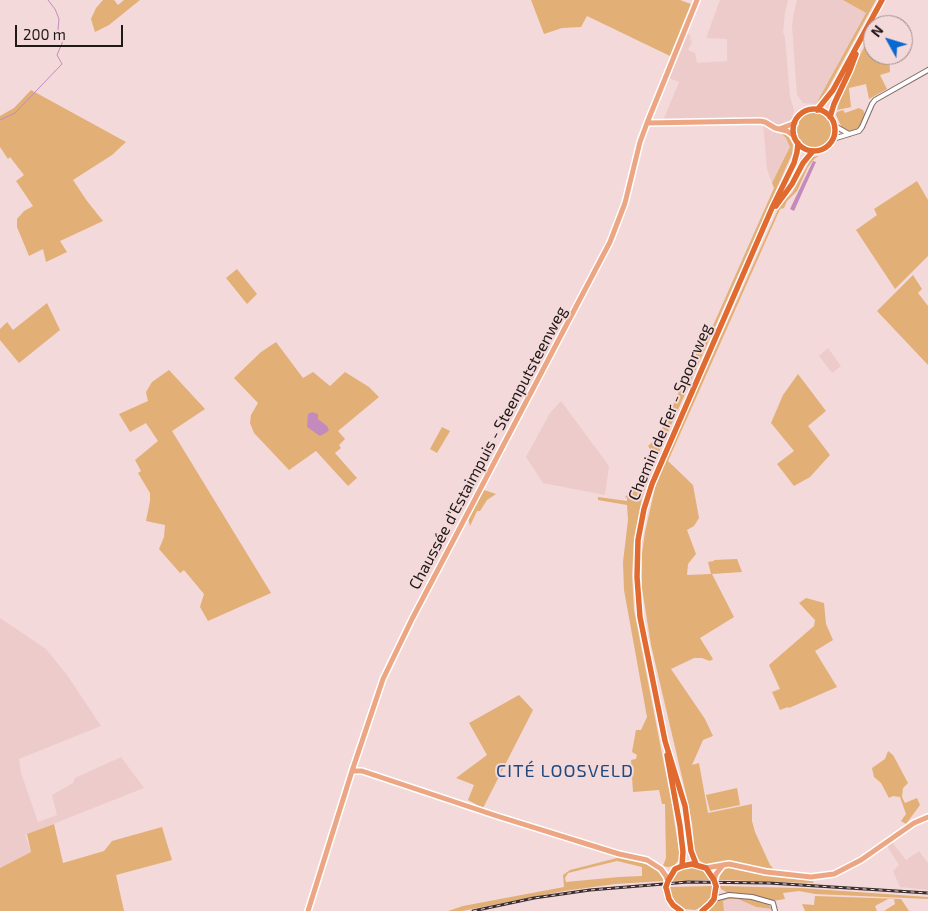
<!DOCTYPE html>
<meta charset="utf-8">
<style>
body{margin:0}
#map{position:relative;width:928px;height:911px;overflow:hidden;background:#f3d9d9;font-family:"Exo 2",sans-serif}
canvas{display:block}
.north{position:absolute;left:863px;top:15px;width:50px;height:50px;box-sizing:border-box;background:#f3d9d9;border:1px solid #9f8c8c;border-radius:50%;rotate:309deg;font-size:14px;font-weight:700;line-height:20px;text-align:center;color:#211818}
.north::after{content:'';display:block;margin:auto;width:18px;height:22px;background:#0968d1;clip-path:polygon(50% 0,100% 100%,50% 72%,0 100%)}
.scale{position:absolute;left:15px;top:25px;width:108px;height:22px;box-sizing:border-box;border:2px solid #211818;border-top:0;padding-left:6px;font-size:15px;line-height:18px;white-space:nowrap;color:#211818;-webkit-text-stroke:4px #f3d9d9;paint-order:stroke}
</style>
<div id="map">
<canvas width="928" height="911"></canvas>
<div class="north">N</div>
<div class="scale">200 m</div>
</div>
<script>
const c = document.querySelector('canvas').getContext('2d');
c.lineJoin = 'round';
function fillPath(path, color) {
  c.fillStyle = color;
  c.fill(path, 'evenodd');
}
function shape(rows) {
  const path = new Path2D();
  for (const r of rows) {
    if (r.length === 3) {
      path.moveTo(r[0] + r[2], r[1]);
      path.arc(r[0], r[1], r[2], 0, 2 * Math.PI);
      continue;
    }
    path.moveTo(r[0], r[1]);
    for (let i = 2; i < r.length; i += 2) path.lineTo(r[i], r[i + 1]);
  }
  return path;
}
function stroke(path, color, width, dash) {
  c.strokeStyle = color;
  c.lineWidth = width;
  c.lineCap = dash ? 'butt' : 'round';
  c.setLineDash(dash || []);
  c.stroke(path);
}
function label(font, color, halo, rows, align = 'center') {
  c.font = font + ' "Exo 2",sans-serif';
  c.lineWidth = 4;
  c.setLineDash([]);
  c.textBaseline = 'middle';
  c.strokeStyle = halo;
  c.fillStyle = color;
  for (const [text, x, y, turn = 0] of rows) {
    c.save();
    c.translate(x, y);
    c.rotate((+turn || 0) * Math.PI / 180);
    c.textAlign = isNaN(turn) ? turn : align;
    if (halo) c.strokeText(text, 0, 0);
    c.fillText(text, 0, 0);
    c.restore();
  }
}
fillPath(shape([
 [720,0,788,0,785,12,783,32,785,38,790,97,794,110,792,119,786,124,778,125,764,118,663,121,679,82,669,78,687,33,691,36,690,39,692,42,688,50,695,53,697,63,727,61,727,39,706,38],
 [797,0,843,0,866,13,816,104,803,103,797,95,792,26,793,17],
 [763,123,779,131,786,138,791,147,772,183,767,169],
 [828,348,841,366,832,373,819,356],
 [561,401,609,466,605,495,543,483,526,457,550,413],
 [0,618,46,649,67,675,101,726,19,759,21,773,38,822,57,815,52,795,73,783,75,778,121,757,144,788,25,835,31,852,0,868],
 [892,842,906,860,919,851,928,863,928,890,900,887,893,871,899,865,887,846],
 [728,899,738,899,756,907,772,909,772,911,724,911,723,901]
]), '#edcbca');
fillPath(shape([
 [103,0,114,0,118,5,124,0,140,0,109,25,95,32,91,19,96,8],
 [531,0,680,0,691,4,670,56,587,16,581,27,562,28,544,34],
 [843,0,876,0,826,92,816,104,866,13],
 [873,30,873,55,889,55,890,72,880,75,887,89,869,99,866,84,849,88,851,107,837,110,842,93,849,81,855,65],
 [31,90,126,142,112,155,73,180,87,201,103,221,60,241,67,252,46,262,43,249,29,256,17,227,17,219,24,211,33,206,16,181,24,175,10,157,8,159,0,147,0,116,14,108],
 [859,108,863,110,865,114,860,126,856,130,850,132,843,130,836,115,837,112,843,110,845,113],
 [815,130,18],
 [779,131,786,132,793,145,792,154,652,468,642,498,634,538,632,574,634,610,671,800,680,858,674,866,668,867,663,866,666,858,665,804,662,804,659,790,633,792,631,760,636,759,637,755,632,752,636,730,641,730,647,717,624,590,623,562,628,520,627,505,598,500,598,497,627,501,627,498,625,497,639,484,652,460,653,453,648,446,659,436,697,352,700,355,774,188,772,183,790,147,786,138],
 [819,156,814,159,808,167,797,191,787,201,784,208,780,209,668,461,693,485,699,518,694,526,687,530,696,554,688,564,687,575,711,574,708,562,714,561,714,560,737,559,742,572,712,574,734,617,700,638,713,659,710,661,702,658,694,658,671,669,705,719,713,736,703,740,692,765,699,763,708,813,752,804,752,821,755,832,770,865,773,868,772,869,752,866,731,861,708,865,700,861,695,854,692,823,686,794,651,645,642,588,642,553,645,532,655,488,666,459,780,205,792,193,810,161,813,157],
 [917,181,928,200,928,256,895,289,856,230,877,215,874,209],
 [237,269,257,294,247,304,226,278],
 [913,275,922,289,918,293,928,306,928,365,877,311],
 [47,303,60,330,19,363,0,340,0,329,7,322,13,330],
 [276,342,303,378,313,372,330,386,345,372,369,387,379,397,338,431,345,439,339,445,341,448,335,453,357,478,348,486,316,451,289,470,254,433,250,423,251,415,258,403,234,378,261,352],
 [169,370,205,409,172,431,271,593,208,621,200,607,204,594,184,570,180,573,159,549,164,537,165,525,146,521,150,501,150,493,138,473,141,471,135,460,158,441,146,423,130,432,119,414,148,401,146,392,152,382],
 [798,374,826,411,808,426,830,455,810,477,794,486,777,464,794,451,771,423,783,395],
 [442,427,450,431,437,453,430,449],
 [484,490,496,494,487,500,480,511,477,511,470,526,468,518],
 [806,598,824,603,826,624,833,640,815,651,837,687,789,708,788,707,780,710,772,692,780,689,769,665,814,626,815,620,799,603],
 [519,695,533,710,483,808,468,800,474,785,456,778,487,755,469,723],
 [888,751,893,755,908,783,903,788,902,797,905,803,917,798,920,805,906,824,901,821,906,814,900,797,893,796,889,798,881,783,874,777,872,768,885,759],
 [737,788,740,805,710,811,706,795],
 [54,824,63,863,104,851,112,841,162,827,172,860,116,875,124,911,0,911,0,868,31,852,27,834],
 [621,857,633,859,657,869,663,875,663,881,615,884,564,891,462,911,448,911,463,906,564,887,563,875,570,870],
 [617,861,642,867,642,876,619,877,566,882,565,878,568,873],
 [688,867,702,870,711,880,672,881,679,871],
 [728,867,761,874,814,879,813,883,719,880,721,870],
 [712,886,712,893,709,901,705,905,695,910,685,909,678,905,672,899,670,890,670,887],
 [720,886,800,888,928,897,928,899,815,894,799,891,783,893,785,899,773,901,742,893,728,893,721,889],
 [815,896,901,899,909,911,884,911,895,904,894,899,888,899,875,906,877,911,805,911,802,904,814,905],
 [723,897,743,897,769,905,772,909,756,907,738,899,728,899,723,901,724,911,709,911,717,901]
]), '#e2af76');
fillPath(shape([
 [813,161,816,162,794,211,790,209],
 [312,412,318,414,318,419,327,426,329,430,327,432,320,436,307,427,308,414]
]), '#c38bbd');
stroke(shape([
 [0,120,15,113,62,64,57,55,63,41,58,29,59,19,55,9,48,0]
]), '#c38bbd', 1);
const minor = shape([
 [835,126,849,134],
 [833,139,859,131,862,127,872,104,875,100,928,70],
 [714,899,729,895,752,897,773,903,775,911]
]);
const major = shape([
 [647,123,760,121,765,122,775,128,787,131,794,136],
 [779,129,795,123],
 [352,771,362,771,497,816,619,854,647,860,661,869,666,876,668,881],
 [706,868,729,864,766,872,811,877,834,874,861,860,914,823,928,817],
 [714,880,716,874,723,865],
 [308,911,352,771,383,679,412,619,610,242,625,203,640,142,647,123,697,0]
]);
const highway = shape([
 [814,130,21],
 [817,110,833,90,882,0],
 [830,117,834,104,850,70,856,54],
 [776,206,792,184,803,163,813,151],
 [667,755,680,826,683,852,682,866],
 [696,864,691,851,685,806,665,741,640,617,637,577,638,540,644,509,652,484,772,208,794,163,797,152,798,143],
 [668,881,675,869,682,866,692,864,706,868,714,880],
 [666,887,669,899,673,905,681,911],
 [702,911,710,904,714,899,716,886]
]);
stroke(minor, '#7f6968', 6);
stroke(major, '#fff', 8);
stroke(highway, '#fff', 8);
stroke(minor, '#fff', 4);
stroke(major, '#eda683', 5);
stroke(highway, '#e16a31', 5.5);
const rail = shape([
 [473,911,534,898,590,890,688,882,769,883,928,893]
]);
stroke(rail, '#392e2e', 3);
stroke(rail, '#f3d9d9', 1, [4]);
const highwayBridge = shape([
 [714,880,716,886],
 [666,887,668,881]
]);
stroke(highwayBridge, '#fff', 8, []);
stroke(highwayBridge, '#e16a31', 5.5);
label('16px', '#211818', '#f3d9d9', [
 ["Chemin de Fer - Spoorweg",670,412,-67],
 ["Chaussée d'Estaimpuis - Steenputsteenweg",488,448,-62]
]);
c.letterSpacing = '1px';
label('18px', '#21497e', '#f3d9d9', [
 ["CITÉ LOOSVELD",565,771]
]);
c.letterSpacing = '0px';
</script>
